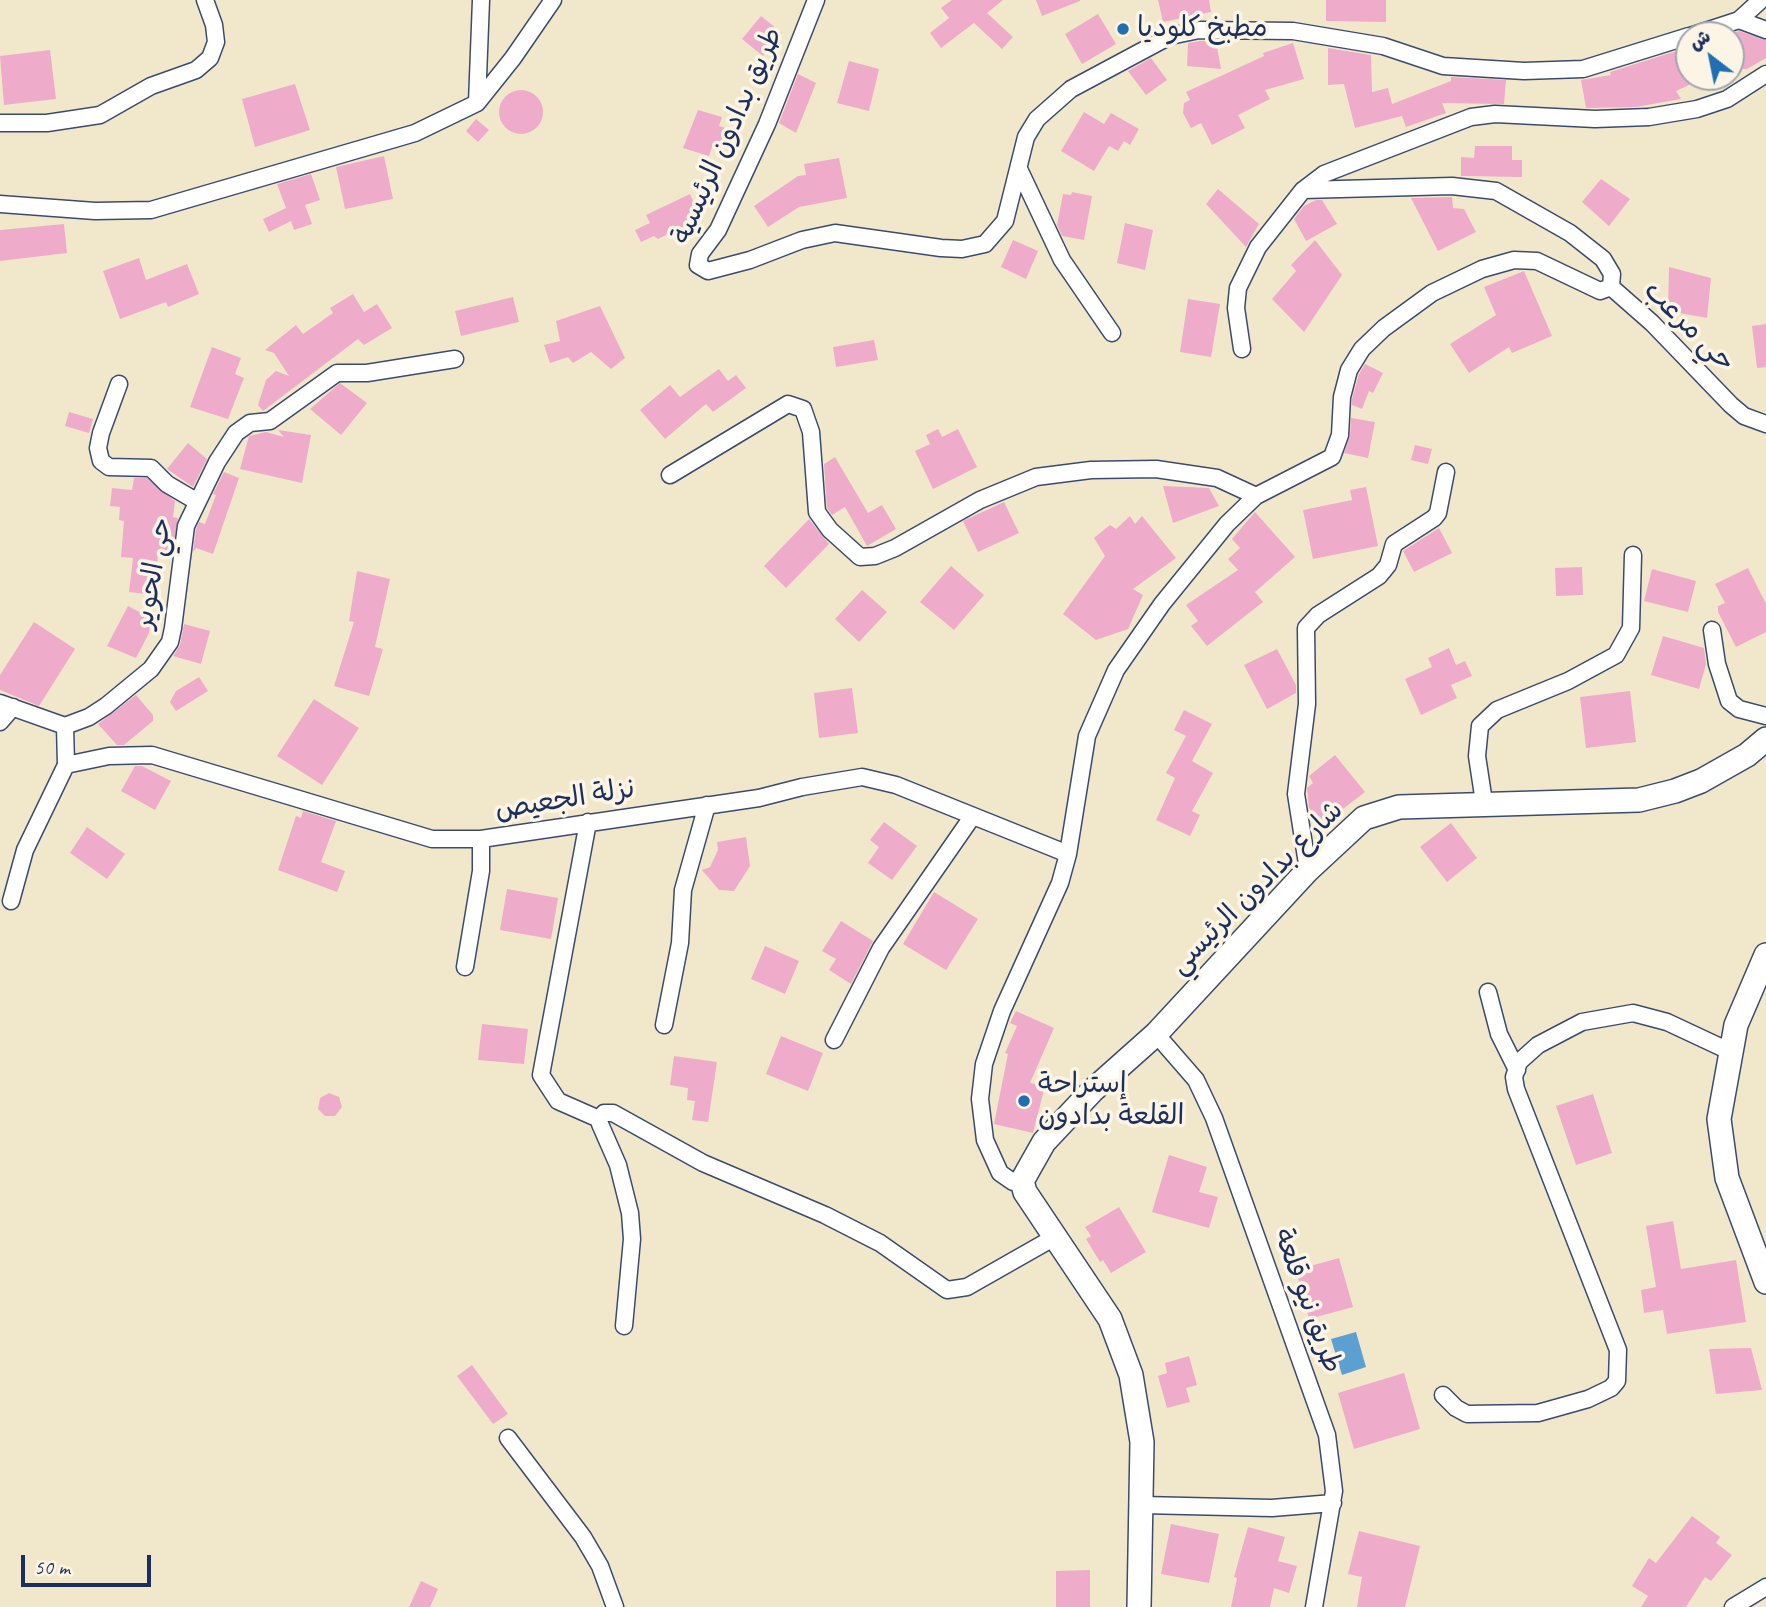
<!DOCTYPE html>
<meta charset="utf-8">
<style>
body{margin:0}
#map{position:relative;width:1766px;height:1607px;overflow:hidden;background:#f1e8cc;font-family:Caveat,"Playpen Sans Arabic",sans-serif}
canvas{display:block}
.north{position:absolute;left:1675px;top:21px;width:70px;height:70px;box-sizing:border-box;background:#fcf5e5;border:2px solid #a2a6af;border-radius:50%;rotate:328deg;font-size:19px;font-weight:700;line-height:28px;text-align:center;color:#1b2f5e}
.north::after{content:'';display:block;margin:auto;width:24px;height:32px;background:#1f6fb2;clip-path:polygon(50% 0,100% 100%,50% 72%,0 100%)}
.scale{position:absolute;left:21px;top:1555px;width:130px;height:32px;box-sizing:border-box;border:4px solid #1b2f5e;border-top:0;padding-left:9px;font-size:21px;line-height:24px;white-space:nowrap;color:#1b2f5e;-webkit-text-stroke:5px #fcf5e5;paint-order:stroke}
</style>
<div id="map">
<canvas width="1766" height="1607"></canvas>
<div class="north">ش</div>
<div class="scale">50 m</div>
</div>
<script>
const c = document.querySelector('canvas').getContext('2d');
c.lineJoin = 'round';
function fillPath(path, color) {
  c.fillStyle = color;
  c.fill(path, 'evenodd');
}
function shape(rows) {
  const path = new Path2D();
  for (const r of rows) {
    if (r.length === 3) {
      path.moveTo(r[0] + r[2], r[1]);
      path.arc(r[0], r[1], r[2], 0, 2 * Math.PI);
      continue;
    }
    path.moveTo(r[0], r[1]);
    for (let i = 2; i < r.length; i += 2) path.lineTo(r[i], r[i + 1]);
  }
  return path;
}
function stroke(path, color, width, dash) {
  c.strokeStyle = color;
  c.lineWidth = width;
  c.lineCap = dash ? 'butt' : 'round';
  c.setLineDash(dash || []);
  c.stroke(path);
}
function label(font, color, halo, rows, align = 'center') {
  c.font = font + ' Caveat,"Playpen Sans Arabic",sans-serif';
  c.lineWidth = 7;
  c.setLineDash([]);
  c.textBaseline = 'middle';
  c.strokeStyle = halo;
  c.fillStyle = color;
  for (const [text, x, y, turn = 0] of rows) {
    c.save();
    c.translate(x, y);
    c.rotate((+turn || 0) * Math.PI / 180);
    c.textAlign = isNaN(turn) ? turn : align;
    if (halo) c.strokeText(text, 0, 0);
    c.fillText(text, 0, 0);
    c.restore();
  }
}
fillPath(shape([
 [1356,1332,1366,1367,1342,1375,1331,1339]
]), '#5ca0d1');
fillPath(shape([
 [952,0,1003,0,987,13,1013,37,1002,49,974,23,941,48,930,33,949,18,941,8],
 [1036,0,1080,0,1080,1,1042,16],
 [1158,0,1209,0,1211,12,1163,22],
 [1326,0,1386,0,1386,22,1326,21],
 [1098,14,1116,44,1082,64,1065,34],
 [761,16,782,33,763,56,742,39],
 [1739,31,1766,40,1766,58,1747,69,1741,69,1729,34],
 [1200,41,1216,41,1221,69,1187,66,1188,43],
 [1293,43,1304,79,1265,90,1270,99,1238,115,1245,128,1212,145,1201,123,1191,128,1183,113,1184,103,1190,100,1186,92,1264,56,1263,53],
 [1689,47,1689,85,1676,91,1681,99,1636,107,1586,108,1581,80,1611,75,1610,72],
 [1328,48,1371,55,1372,92,1388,88,1392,104,1451,81,1451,77,1506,80,1504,104,1442,103,1446,113,1406,127,1402,116,1355,128,1344,84,1328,85],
 [50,50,56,99,4,105,0,56],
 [1151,58,1167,80,1146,95,1128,71],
 [849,61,879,69,869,111,837,103],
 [798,74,816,83,796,133,779,123],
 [295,84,310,130,255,147,242,99],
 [521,112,22],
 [698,110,722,117,719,126,732,130,726,148,713,144,709,156,683,148],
 [1084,112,1104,124,1111,113,1139,129,1130,145,1124,141,1118,151,1109,146,1094,171,1061,151],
 [476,119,489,130,478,142,466,131],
 [1475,146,1512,146,1512,160,1522,160,1522,177,1461,176,1461,157,1474,158],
 [384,156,393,199,345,209,336,167],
 [839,158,847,198,799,207,768,227,754,206,798,176,806,175,804,164],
 [311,174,320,200,305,205,312,224,294,230,291,221,269,232,263,219,286,208,277,184],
 [1601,179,1630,199,1609,226,1582,202],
 [1218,189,1259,224,1246,247,1206,204],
 [1072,192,1092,196,1084,240,1062,236,1057,225,1063,194,1071,195],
 [690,194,701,218,658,239,654,236,641,242,635,230,650,223,646,215],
 [1452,197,1453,208,1464,209,1476,232,1438,251,1411,198],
 [1316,200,1322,200,1337,224,1306,241,1294,219,1304,206],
 [1125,223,1153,230,1145,270,1117,263],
 [64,224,67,253,0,261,0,230],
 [1013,240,1038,251,1026,279,1001,267],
 [1315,240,1342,275,1304,332,1272,299,1296,271,1291,265],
 [139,258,146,280,187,264,199,294,168,307,166,302,120,319,103,271],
 [1669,267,1711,278,1707,318,1668,311],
 [1524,271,1552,336,1512,353,1509,347,1469,373,1450,344,1496,315,1484,287],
 [353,294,364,312,377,304,392,328,364,345,358,339,263,411,258,405,266,380,276,371,289,376,274,353,265,350,296,325,303,334,333,313,330,308],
 [513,297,519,322,461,336,455,311],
 [1188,299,1220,304,1211,357,1180,352],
 [600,306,625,358,611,369,591,352,573,363,568,357,550,363,544,345,560,341,556,321],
 [1766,324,1766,367,1757,368,1752,326],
 [874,340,878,360,836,367,833,347],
 [212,347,241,358,235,374,244,378,228,419,190,407],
 [1365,364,1383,373,1373,393,1369,391,1362,409,1352,405,1352,399,1359,374],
 [719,369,728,381,736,375,746,388,713,412,706,404,665,439,640,410,670,385,680,397],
 [340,383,367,403,341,435,310,409],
 [69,412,93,419,89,433,65,426],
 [1351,418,1375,422,1368,458,1344,453,1350,436],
 [938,429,942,437,958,429,977,467,933,489,915,451,930,444,926,435],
 [278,430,311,435,302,483,240,469,249,436,266,432,284,437],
 [188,443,207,459,193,487,167,469],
 [1415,445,1432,449,1428,464,1411,460],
 [835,457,868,513,882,505,896,529,867,546,845,507,832,515,827,508,824,464],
 [224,472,239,478,213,554,196,548,193,552,196,529,199,522,205,524,216,495,213,494],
 [134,478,147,478,175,501,173,517,178,518,172,555,158,553,154,595,129,592,133,558,121,557,124,521,119,520,120,507,110,506,112,488,132,490],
 [1163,486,1209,488,1219,506,1173,523],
 [1366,487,1378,546,1313,559,1303,510,1352,500,1350,490],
 [1004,502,1019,533,978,552,963,521],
 [1255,512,1295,557,1255,592,1263,602,1207,646,1191,626,1198,621,1186,605,1238,570,1228,559,1240,548,1232,539],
 [1130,516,1135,524,1142,516,1176,558,1133,589,1143,595,1128,629,1096,640,1063,614,1105,556,1094,538,1110,525,1116,529],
 [809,519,829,544,786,588,764,566],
 [1439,528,1452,553,1414,572,1403,551],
 [951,566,984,595,954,630,920,602],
 [1582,567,1583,595,1556,596,1555,568],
 [1748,568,1766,604,1766,632,1736,647,1718,612,1718,606,1725,603,1715,584],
 [1652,569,1696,581,1688,612,1644,601],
 [357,571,390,579,375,647,383,649,369,696,334,686,354,622,349,621],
 [862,590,887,612,859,642,835,619],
 [128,606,151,618,149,633,136,658,107,646],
 [34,622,75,649,39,706,0,690,0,675],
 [184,624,210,631,201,664,173,656,180,645],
 [1663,636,1704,648,1706,664,1699,689,1651,675],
 [1449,648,1456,665,1465,661,1472,676,1451,685,1457,698,1421,715,1405,679,1432,667,1428,658],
 [1277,649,1296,685,1296,693,1267,709,1244,665],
 [199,677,208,691,176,711,170,702,176,691],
 [852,688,858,733,819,738,814,693],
 [1630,691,1636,742,1586,748,1580,697],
 [136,695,153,715,153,721,124,745,117,745,98,724],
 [314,699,359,728,322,785,277,756],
 [1184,710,1212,724,1192,761,1213,773,1192,811,1200,815,1190,836,1156,820,1175,778,1166,773,1186,736,1174,730],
 [1335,755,1365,792,1322,825,1309,808,1307,788,1313,783,1309,776],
 [135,766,142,766,171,781,155,810,121,791],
 [303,811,336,821,321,862,345,871,337,892,278,870,296,816,301,818],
 [884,822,917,846,892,880,868,863,879,847,870,840],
 [1451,823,1477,858,1447,882,1420,847],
 [87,827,125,854,107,879,70,853],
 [746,837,750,866,734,891,719,890,702,870,710,867,718,850,717,842],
 [507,889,558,898,551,939,500,930],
 [934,892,978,919,946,970,903,944],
 [841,921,873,941,851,984,829,970,836,959,822,951],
 [765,946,799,961,785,994,751,979],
 [1016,1011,1054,1028,1030,1083,1045,1086,1033,1133,994,1124,1008,1054,1005,1053,1017,1026,1010,1023],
 [482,1024,528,1029,524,1064,478,1060],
 [781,1036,823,1053,808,1091,766,1074],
 [674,1056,717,1062,708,1122,692,1120,695,1101,687,1100,688,1088,670,1085],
 [329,1093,339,1097,342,1107,335,1116,325,1116,318,1109,320,1098],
 [1593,1094,1612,1153,1576,1165,1556,1106],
 [1169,1155,1207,1167,1199,1192,1218,1197,1209,1228,1152,1212],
 [1119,1207,1146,1252,1111,1273,1103,1260,1100,1262,1086,1239,1091,1236,1085,1227],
 [1673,1221,1681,1269,1736,1260,1746,1322,1667,1334,1663,1310,1644,1313,1641,1290,1656,1287,1646,1226],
 [1339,1258,1353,1307,1309,1319,1296,1270],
 [1751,1348,1762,1390,1716,1394,1709,1349],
 [1189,1356,1197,1385,1186,1388,1190,1402,1167,1408,1158,1376,1167,1373,1165,1363],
 [472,1365,508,1414,493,1424,457,1376],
 [1404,1373,1420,1429,1354,1449,1338,1393],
 [1692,1516,1720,1537,1716,1543,1732,1555,1711,1581,1705,1577,1686,1607,1641,1607,1648,1596,1632,1586,1649,1558,1656,1563],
 [1171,1524,1219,1534,1209,1583,1161,1574],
 [1248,1527,1285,1537,1278,1561,1297,1566,1289,1593,1274,1588,1270,1607,1231,1607,1237,1578,1234,1577],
 [1359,1531,1420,1546,1405,1607,1357,1607,1362,1577,1348,1574],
 [1090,1570,1090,1607,1056,1607,1056,1571],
 [421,1581,438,1589,430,1607,409,1607]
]), '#eeacca');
const street = shape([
 [816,0,767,124,718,230,700,254,698,265,708,271,750,260,802,240,835,233,941,248,962,249,985,244,1005,221,1026,137,1037,119,1071,89,1170,36,1199,30,1293,31,1383,46,1443,66,1524,71,1583,69,1689,36],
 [1739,20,1761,0],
 [1693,35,1739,20,1766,30],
 [477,103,481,0],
 [0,123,47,123,100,115,151,86,196,70,210,58,216,42,214,25,205,0],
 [1019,169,1062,260,1112,333],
 [1303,190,1324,174,1471,117,1495,114,1595,119,1649,117,1697,109,1727,99,1766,74],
 [0,204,95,211,151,210,415,133,477,103,513,58,553,0],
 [1611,287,1652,323,1731,405,1744,416,1766,424],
 [119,384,101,433,98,448,101,461,109,467,151,468,167,484,196,501],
 [670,475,788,404,803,409,811,432,817,512,830,530,860,557,875,556,895,548,980,500,1036,477,1091,470,1156,469,1217,478,1256,496],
 [1712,630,1717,664,1729,701,1739,709,1766,716],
 [0,703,65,726,89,717,106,706,151,669,170,642,173,628,186,526,217,462,236,433,250,423,270,421,337,373,367,373,455,359],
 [0,722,13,707],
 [66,765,109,756,152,755,432,839,481,839,759,798,802,787,862,777,896,785,1068,854],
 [1484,802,1477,756,1480,726,1497,710,1568,681,1616,655,1631,628,1633,555],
 [588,822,541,1075,558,1101,599,1119],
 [1308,870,1296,794,1307,704,1306,628,1318,615,1379,576,1388,565,1394,544,1434,518,1438,513,1446,472],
 [11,901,25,850,66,765,65,726],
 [465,967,481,871,481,839],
 [1488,992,1499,1034,1517,1070],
 [664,1025,680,943,683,890,707,805],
 [1156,1034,1196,1080,1214,1118,1327,1435,1334,1491,1314,1607],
 [834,1040,881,948,972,817],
 [1022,1181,1013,1182,1000,1173,985,1140,980,1099,984,1064,1002,1011,1060,883,1068,854,1087,736,1116,670,1162,604,1227,524,1256,496,1332,457,1340,435,1342,397,1349,370,1362,349,1384,328,1432,293,1482,269,1514,260,1537,261,1600,291,1611,287,1612,274,1603,259,1570,233,1496,191,1452,186,1303,190,1258,247,1238,288,1236,308,1242,349],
 [624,1326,632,1239,630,1213,618,1165,600,1124,599,1119,604,1113,613,1113,703,1163,825,1215,880,1243,947,1290,967,1287,1055,1237],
 [1443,1395,1456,1408,1467,1414,1538,1413,1588,1399,1611,1388,1617,1381,1618,1350,1516,1089,1514,1077,1519,1062,1538,1045,1582,1022,1633,1013,1667,1022,1729,1051],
 [508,1438,583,1537,600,1566,615,1607],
 [1142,1505,1272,1508,1333,1503],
 [1733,1607,1766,1587]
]);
const secondary = shape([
 [1766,955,1736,1025,1719,1119,1727,1178,1766,1282],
 [1139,1607,1142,1442,1131,1375,1110,1319,1025,1192,1022,1181,1044,1142,1092,1091,1156,1034,1308,870,1364,818,1399,807,1639,800,1675,791,1701,781,1747,755,1766,739]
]);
stroke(street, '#3b4b6e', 19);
stroke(secondary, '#3b4b6e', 26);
stroke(street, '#fff', 16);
stroke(secondary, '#fff', 23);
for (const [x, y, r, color] of [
 [1123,29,7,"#1f6fb2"],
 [1024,1101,7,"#1f6fb2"]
]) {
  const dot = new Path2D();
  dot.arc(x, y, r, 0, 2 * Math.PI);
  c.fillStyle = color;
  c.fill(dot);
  stroke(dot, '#fcf5e5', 2.5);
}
label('28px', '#1b2f5e', '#fcf5e5', [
 ["مطبخ كلوديا",1137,29],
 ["إستراحة",1038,1085],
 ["القلعة بدادون",1038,1117]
], 'left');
label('28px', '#1b2f5e', '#fcf5e5', [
 ["طريق بدادون الرئيسية",728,136,-66],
 ["حي مرعب",1689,327,45],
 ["حي الحوير",154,573,-80],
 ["نزلة الجعيص",565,800,-9],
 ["شارع بدادون الرئيسي",1257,888,-45],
 ["طريق نيو قلعة",1307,1301,70]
]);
</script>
